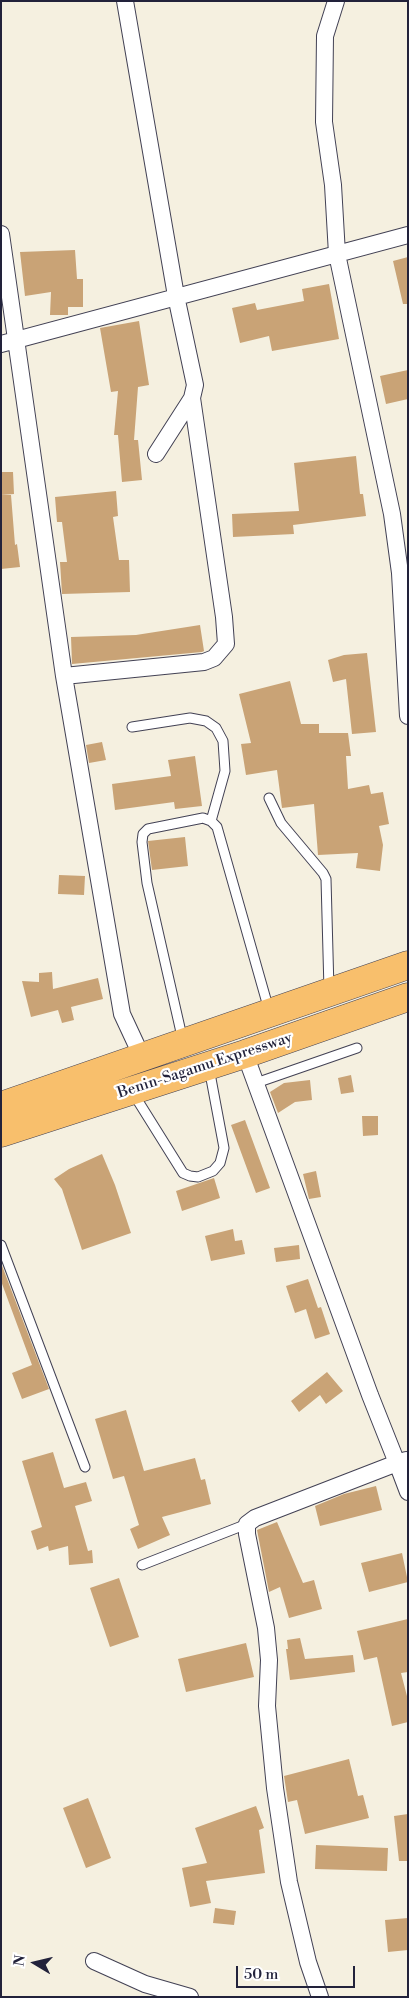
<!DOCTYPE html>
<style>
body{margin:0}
#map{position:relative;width:409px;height:1998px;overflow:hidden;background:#f5f0e0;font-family:"Libre Bodoni",serif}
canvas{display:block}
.frame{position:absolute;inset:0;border:2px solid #22223b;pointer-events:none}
.north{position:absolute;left:10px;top:1938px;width:50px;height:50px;-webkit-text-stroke:4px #fff;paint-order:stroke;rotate:279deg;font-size:14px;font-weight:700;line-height:20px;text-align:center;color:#22223b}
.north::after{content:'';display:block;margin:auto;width:18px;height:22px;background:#22223b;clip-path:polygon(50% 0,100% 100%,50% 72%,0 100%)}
.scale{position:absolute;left:236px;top:1966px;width:119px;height:22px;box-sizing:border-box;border:2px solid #22223b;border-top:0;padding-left:6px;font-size:15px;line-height:18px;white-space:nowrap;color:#22223b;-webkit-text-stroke:4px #fff;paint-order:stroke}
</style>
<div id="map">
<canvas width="409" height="1998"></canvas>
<div class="frame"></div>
<div class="north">N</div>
<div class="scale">50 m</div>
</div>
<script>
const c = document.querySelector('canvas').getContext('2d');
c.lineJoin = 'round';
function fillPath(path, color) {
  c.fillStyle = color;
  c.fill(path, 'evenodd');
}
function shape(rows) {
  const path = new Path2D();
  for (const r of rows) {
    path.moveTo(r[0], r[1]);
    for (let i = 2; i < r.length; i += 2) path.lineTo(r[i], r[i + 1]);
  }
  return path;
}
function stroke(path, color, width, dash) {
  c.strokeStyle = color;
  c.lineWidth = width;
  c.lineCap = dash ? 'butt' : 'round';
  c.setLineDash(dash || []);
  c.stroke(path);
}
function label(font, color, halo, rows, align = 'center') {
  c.font = font + ' "Libre Bodoni",serif';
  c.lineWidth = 4.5;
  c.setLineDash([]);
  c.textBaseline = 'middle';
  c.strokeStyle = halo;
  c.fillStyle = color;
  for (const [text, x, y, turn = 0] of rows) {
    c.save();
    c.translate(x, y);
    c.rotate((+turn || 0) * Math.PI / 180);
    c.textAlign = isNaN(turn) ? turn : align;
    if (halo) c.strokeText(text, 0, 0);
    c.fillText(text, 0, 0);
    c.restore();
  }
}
fillPath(shape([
 [75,250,77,279,83,279,83,307,68,307,68,315,50,315,51,292,25,296,20,252],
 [408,257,408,304,403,304,393,261],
 [329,284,339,339,272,351,269,336,240,343,232,308,255,303,257,310,304,301,302,289],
 [139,321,149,385,138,387,134,440,138,440,142,480,122,482,118,435,114,435,118,391,111,392,100,328],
 [408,370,408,399,386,404,380,376],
 [356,456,360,494,363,494,366,516,293,525,294,534,233,537,232,514,299,511,294,463],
 [1,472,13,472,14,494,1,495],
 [116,491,118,516,113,517,119,560,129,560,130,592,62,594,60,562,67,562,62,522,57,522,55,497],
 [1,495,11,495,15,545,17,544,20,567,1,569],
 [200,625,204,651,202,652,72,664,71,637,136,635],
 [367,653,376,732,352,734,346,679,333,682,328,660,344,655],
 [290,681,301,724,319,724,319,733,348,733,351,756,346,756,348,789,369,785,371,794,383,792,389,824,379,826,383,845,380,871,356,868,358,853,318,855,314,804,282,808,277,770,246,775,241,744,251,743,239,694],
 [102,742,106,760,89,763,86,745],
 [195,756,202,806,175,809,174,802,115,810,112,784,171,776,168,760],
 [185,837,188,866,152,870,148,841],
 [59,875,85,876,84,895,58,894],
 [52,972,53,989,98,978,103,999,71,1007,74,1020,62,1023,58,1010,31,1017,22,981,39,982,39,973],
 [351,1075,354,1092,341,1094,338,1078],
 [310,1080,312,1100,295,1102,278,1113,270,1092,284,1083],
 [362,1116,378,1116,378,1135,363,1136],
 [245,1120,270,1188,256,1193,231,1125],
 [102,1154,115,1185,131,1233,82,1250,62,1189,54,1179,69,1169],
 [316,1171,321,1197,309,1199,303,1174],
 [214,1178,220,1198,182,1211,176,1191],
 [233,1229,235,1241,242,1240,245,1254,211,1261,205,1236],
 [299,1245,300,1259,276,1262,274,1248],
 [1,1263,49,1389,22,1399,12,1373,32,1365,1,1281],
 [308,1279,318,1308,321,1307,330,1334,315,1339,306,1309,295,1313,286,1286],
 [327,1372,343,1391,326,1404,320,1395,299,1412,291,1401],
 [126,1410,144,1471,195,1458,201,1480,205,1479,211,1504,162,1517,170,1535,138,1549,130,1529,139,1525,124,1476,113,1479,95,1419],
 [53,1452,64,1488,86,1482,92,1501,75,1506,88,1551,92,1550,93,1563,69,1565,68,1546,49,1551,48,1546,37,1550,31,1531,42,1527,22,1461],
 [376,1486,382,1510,320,1526,315,1506,344,1494],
 [277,1522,303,1583,314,1580,322,1609,289,1618,280,1587,269,1592,257,1530],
 [402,1553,408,1582,369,1592,361,1563],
 [119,1578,139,1637,110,1647,90,1588],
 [408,1619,408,1672,401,1673,408,1700,408,1722,392,1726,377,1657,364,1660,357,1631],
 [300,1638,305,1659,353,1655,355,1672,290,1680,286,1649,288,1649,287,1640],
 [246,1643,254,1677,186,1692,178,1659],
 [349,1759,358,1796,363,1795,369,1818,305,1834,297,1800,288,1802,284,1776],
 [88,1798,111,1858,86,1868,63,1808],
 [256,1806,264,1828,259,1830,265,1873,206,1881,211,1903,190,1907,182,1868,207,1863,195,1828],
 [408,1814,408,1861,399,1861,394,1816],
 [316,1845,388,1848,387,1871,315,1869],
 [215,1908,236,1911,234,1925,213,1923],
 [408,1918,408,1950,388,1952,385,1920]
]), '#c9a376');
const service = shape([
 [132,727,190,718,206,721,216,728,223,741,225,771,211,821],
 [269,798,281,823,323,873,326,879,329,990],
 [183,1041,147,883,142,842,143,834,148,829,203,818,211,821,217,827,269,1010],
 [256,1083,357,1048],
 [133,1093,183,1173,190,1176,198,1177,213,1171,220,1163,224,1148,209,1068],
 [1,1245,85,1467],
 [142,1565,247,1524]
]);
const minor = shape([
 [125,1,176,296,195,385,192,398,156,454],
 [336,1,325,36,324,122,333,185,337,254,392,514,400,573,408,716],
 [1,234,64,676,122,1014,142,1057],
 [1,344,408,235],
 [64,676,204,662,214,658,226,644,224,617,192,398],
 [245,1054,370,1395,397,1463,406,1460],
 [94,1961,145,1984,190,1997],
 [320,1997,308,1962,289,1882,275,1788,267,1706,269,1660,266,1628,247,1534,247,1524,255,1518,397,1463,408,1492]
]);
const trunk = shape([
 [1,1106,408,965],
 [1,1133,245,1054,408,997]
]);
stroke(service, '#424154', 11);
stroke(minor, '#424154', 18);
stroke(trunk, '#424154', 29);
stroke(service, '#fff', 9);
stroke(minor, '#fff', 16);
stroke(trunk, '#f8bf6c', 28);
label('15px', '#22223b', '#fff', [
 ["Benin-Sagamu Expressway",205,1066,-18]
]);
</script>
